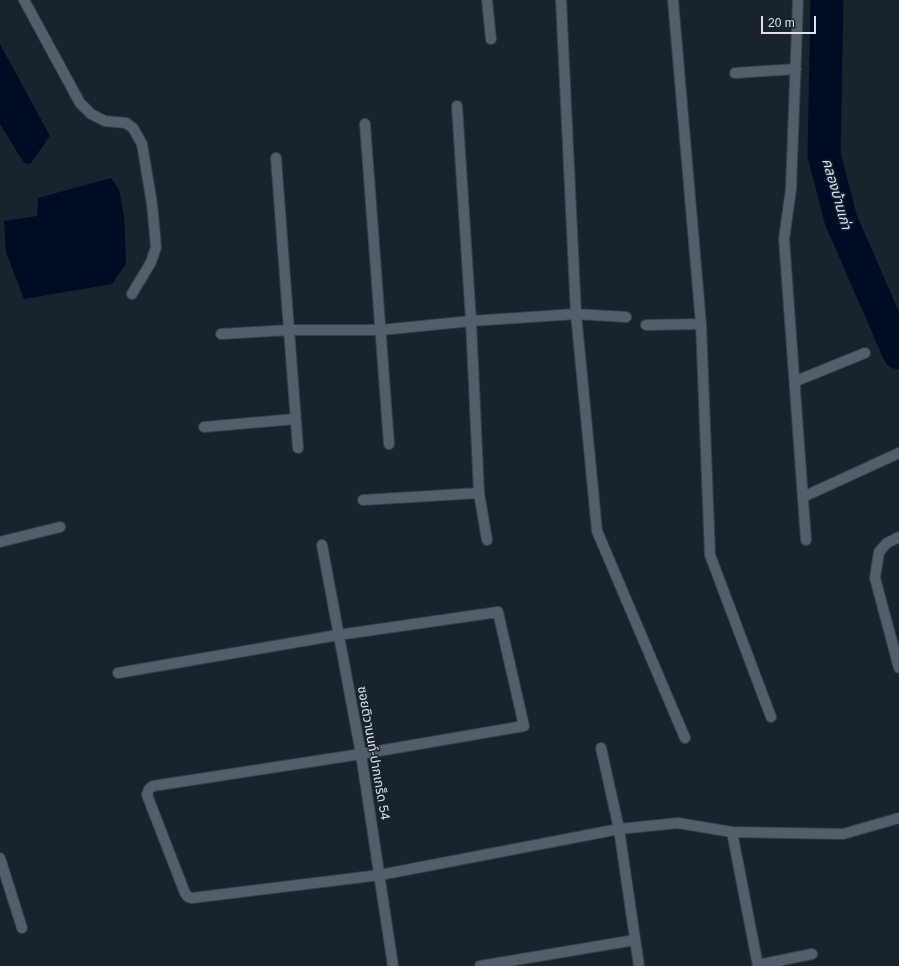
<!DOCTYPE html>
<meta charset="utf-8">
<style>
body{margin:0}
#map{position:relative;width:899px;height:966px;overflow:hidden;background:#18232d;font-family:Arial,sans-serif}
canvas{display:block}
.scale{position:absolute;left:761px;top:16px;width:55px;height:18px;box-sizing:border-box;border:2px solid #dbe2e9;border-top:0;padding-left:5px;font-size:12px;line-height:14px;white-space:nowrap;color:#dbe2e9;-webkit-text-stroke:3px #18232d;paint-order:stroke}
</style>
<div id="map">
<canvas width="899" height="966"></canvas>
<div class="scale">20 m</div>
</div>
<script>
const c = document.querySelector('canvas').getContext('2d');
c.lineJoin = 'round';
function fillPath(path, color) {
  c.fillStyle = color;
  c.fill(path, 'evenodd');
}
function shape(rows) {
  const path = new Path2D();
  for (const r of rows) {
    path.moveTo(r[0], r[1]);
    for (let i = 2; i < r.length; i += 2) path.lineTo(r[i], r[i + 1]);
  }
  return path;
}
function stroke(path, color, width, dash) {
  c.strokeStyle = color;
  c.lineWidth = width;
  c.lineCap = dash ? 'butt' : 'round';
  c.setLineDash(dash || []);
  c.stroke(path);
}
function label(font, color, halo, rows, align = 'center') {
  c.font = font + ' Arial,"Noto Sans Thai",sans-serif';
  c.lineWidth = 3;
  c.setLineDash([]);
  c.textBaseline = 'middle';
  c.strokeStyle = halo;
  c.fillStyle = color;
  for (const [text, x, y, turn = 0] of rows) {
    c.save();
    c.translate(x, y);
    c.rotate((+turn || 0) * Math.PI / 180);
    c.textAlign = isNaN(turn) ? turn : align;
    if (halo) c.strokeText(text, 0, 0);
    c.fillText(text, 0, 0);
    c.restore();
  }
}
fillPath(shape([
 [0,44,50,136,30,164,24,163,0,124],
 [111,178,119,190,124,216,126,264,112,284,24,299,6,252,4,221,37,216,38,198]
]), '#000b24');
stroke(shape([
 [827,0,824,155,841,220,899,353]
]), '#000b24', 33);
const minor = shape([
 [24,0,80,103,91,114,105,121,126,123,133,128,142,144,152,204,156,247,151,262,132,294],
 [487,0,491,39],
 [561,0,576,314,597,531,685,738],
 [673,0,701,324,710,555,771,717],
 [798,0,791,189,784,239,806,540],
 [735,73,796,69],
 [457,106,471,321,479,493,487,540],
 [365,124,389,444],
 [276,158,289,330,381,330,471,321,576,314,626,317],
 [646,325,701,324],
 [221,334,289,330,298,448],
 [796,381,865,353],
 [204,427,295,419],
 [803,497,899,453],
 [363,500,479,493],
 [899,537,887,543,879,552,875,578,899,668],
 [0,542,60,527],
 [322,545,361,754,393,966],
 [118,673,338,635,498,612,524,726,361,754,153,786,149,789,147,795,185,893,188,897,192,898,380,875,619,829,678,823,732,832,843,834,899,818],
 [601,748,619,829,639,966],
 [732,832,758,966],
 [0,858,22,928],
 [758,965,812,954],
 [480,966,635,940]
]);
stroke(minor, '#383f48', 12);
stroke(minor, '#525f6b', 10);
label('13px', '#dbe2e9', '#18232d', [
 ["ซอยติวานนท์-ปากเกร็ด 54",373,753,80]
]);
label('italic 14px', '#d5e5fc', '#18232d', [
 ["คลองบ้านเก่า",836,194,74]
]);
</script>
